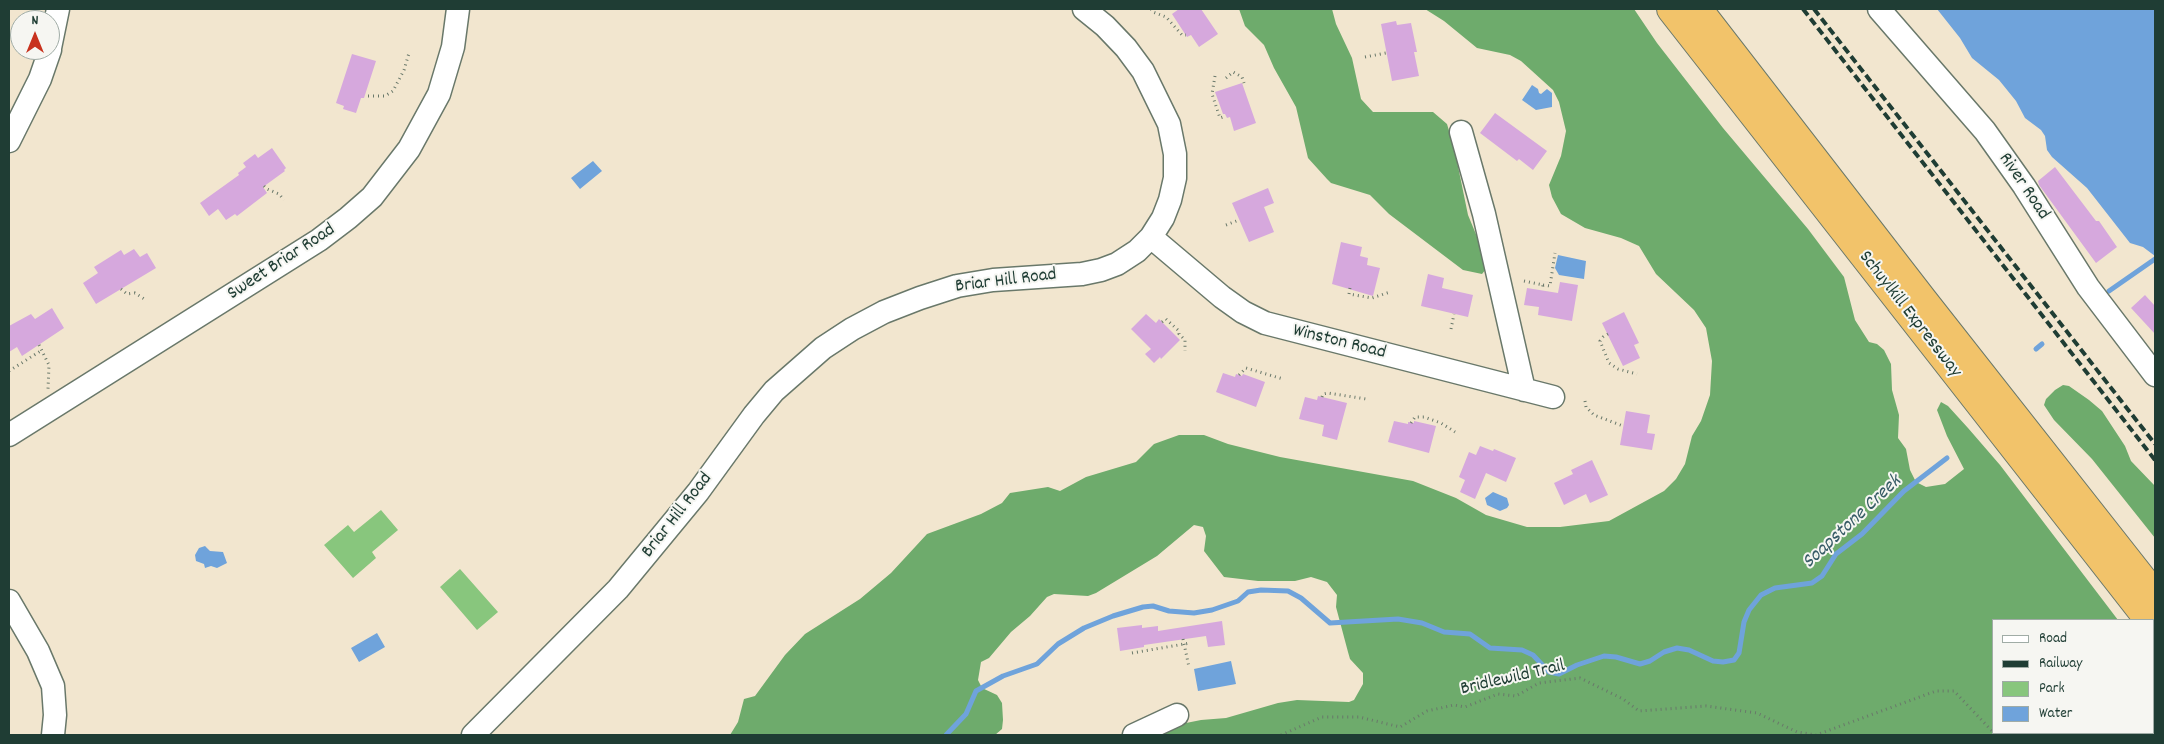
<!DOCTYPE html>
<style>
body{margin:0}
#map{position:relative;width:2164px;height:744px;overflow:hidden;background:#f2e6cf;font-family:Dekko,sans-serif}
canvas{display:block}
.frame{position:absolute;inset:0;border:10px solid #1f3d34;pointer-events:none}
.legend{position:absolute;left:1992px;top:619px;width:162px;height:115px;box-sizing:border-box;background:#f6f6f2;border:1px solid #a0aca6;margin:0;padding:6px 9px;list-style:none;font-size:15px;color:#1f3d34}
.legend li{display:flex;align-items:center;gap:10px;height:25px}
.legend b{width:25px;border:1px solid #a0aca6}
.north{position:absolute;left:10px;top:10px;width:50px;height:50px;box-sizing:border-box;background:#f6f6f2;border:1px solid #a0aca6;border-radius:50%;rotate:0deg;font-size:14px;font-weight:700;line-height:20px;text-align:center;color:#1f3d34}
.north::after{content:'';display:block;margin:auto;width:18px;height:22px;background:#c8321e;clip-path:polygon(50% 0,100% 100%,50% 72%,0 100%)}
</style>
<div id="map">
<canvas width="2164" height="744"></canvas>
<div class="frame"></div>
<ul class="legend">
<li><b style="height:6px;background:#fff"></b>Road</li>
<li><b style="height:6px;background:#1f3d34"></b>Railway</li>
<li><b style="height:14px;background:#88c67d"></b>Park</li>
<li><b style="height:14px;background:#6fa3db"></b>Water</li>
</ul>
<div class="north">N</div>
</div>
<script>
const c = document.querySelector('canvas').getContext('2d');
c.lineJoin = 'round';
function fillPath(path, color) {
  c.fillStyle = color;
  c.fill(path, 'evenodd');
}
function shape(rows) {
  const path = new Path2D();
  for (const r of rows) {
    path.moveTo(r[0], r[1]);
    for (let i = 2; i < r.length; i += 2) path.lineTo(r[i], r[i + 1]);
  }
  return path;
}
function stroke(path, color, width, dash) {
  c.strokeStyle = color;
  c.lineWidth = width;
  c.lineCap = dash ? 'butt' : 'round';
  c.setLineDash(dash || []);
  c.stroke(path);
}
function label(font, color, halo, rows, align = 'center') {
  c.font = font + ' Dekko,sans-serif';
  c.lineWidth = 4;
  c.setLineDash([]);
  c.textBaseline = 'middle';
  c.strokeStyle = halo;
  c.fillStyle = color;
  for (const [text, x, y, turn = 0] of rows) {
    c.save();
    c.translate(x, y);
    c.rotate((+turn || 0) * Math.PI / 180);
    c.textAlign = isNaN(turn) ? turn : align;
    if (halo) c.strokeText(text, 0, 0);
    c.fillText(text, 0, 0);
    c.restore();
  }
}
fillPath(shape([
 [381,510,398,530,372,552,376,558,353,578,324,545,348,525,354,532],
 [460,569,498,612,477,630,440,587]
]), '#88c67d');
fillPath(shape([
 [1239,9,1332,9,1336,24,1352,58,1361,99,1373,112,1433,112,1447,124,1454,147,1468,215,1480,244,1486,269,1482,274,1463,270,1389,214,1370,195,1331,183,1327,179,1308,158,1296,107,1274,68,1264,45,1245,26],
 [1425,9,1634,9,1657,43,1723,128,1808,229,1844,277,1855,320,1869,342,1877,344,1884,350,1891,364,1892,390,1899,415,1898,438,1906,449,1910,470,1916,482,1926,487,1945,484,1964,469,1947,436,1937,410,1941,402,1948,406,1968,428,2000,465,2118,620,1993,620,1993,733,2153,733,2153,665,2155,668,2155,735,1156,735,1181,724,1201,720,1226,718,1278,703,1297,700,1349,702,1354,700,1363,684,1363,673,1350,659,1348,652,1336,607,1337,595,1327,582,1311,577,1295,581,1258,581,1224,577,1204,551,1206,536,1203,527,1194,525,1157,556,1096,593,1088,596,1054,594,1047,597,1030,616,1011,632,989,658,981,662,978,680,982,688,997,695,1002,703,1003,720,1002,729,995,735,730,735,738,722,744,699,755,696,785,655,805,634,860,599,891,573,927,534,981,514,1002,503,1010,493,1048,487,1060,491,1086,477,1136,462,1154,444,1179,435,1204,435,1228,444,1280,457,1413,481,1456,498,1486,515,1527,527,1560,527,1609,521,1664,491,1676,479,1685,464,1692,436,1701,421,1710,395,1712,361,1706,328,1694,310,1656,274,1639,246,1621,238,1585,228,1561,214,1552,197,1549,185,1561,156,1566,131,1559,102,1553,90,1521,61,1510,55,1477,48,1444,21],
 [2063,385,2069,386,2089,400,2102,411,2125,446,2131,461,2155,486,2155,538,2092,459,2054,420,2044,405,2046,399,2055,390]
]), '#6eab6c');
fillPath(shape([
 [1937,9,2155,9,2155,256,2143,247,2130,243,2087,188,2052,157,2047,150,2045,136,2041,130,2025,118,2016,101,1999,80,1972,58,1960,38],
 [1532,85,1538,89,1539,93,1541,94,1547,89,1552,93,1552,107,1536,110,1522,100],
 [593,161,602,171,580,189,571,178],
 [1558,255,1586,261,1584,279,1559,275,1555,268],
 [1493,492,1507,498,1509,505,1507,508,1500,511,1487,505,1485,498],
 [205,546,210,551,223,552,227,563,217,568,211,566,205,568,204,564,196,561,195,555,199,548],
 [377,633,385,647,359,662,351,648],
 [1231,661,1236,684,1198,691,1194,669]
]), '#6fa3db');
stroke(shape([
 [2109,291,2155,259],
 [2036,349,2042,344],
 [946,735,966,714,976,691,1003,676,1037,664,1058,644,1084,628,1113,616,1143,607,1153,606,1169,611,1194,613,1212,610,1238,601,1248,592,1261,590,1288,591,1301,598,1330,623,1398,619,1422,623,1444,632,1470,634,1490,648,1522,650,1533,655,1549,672,1559,674,1577,665,1604,656,1616,657,1640,664,1650,661,1664,652,1677,648,1689,650,1713,661,1723,662,1734,660,1739,653,1744,622,1749,610,1761,595,1775,588,1812,583,1822,576,1836,554,1862,534,1904,491,1947,458]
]), '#6fa3db', 5);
fillPath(shape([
 [1179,9,1201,9,1218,34,1199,47,1191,35,1187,37,1172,14],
 [1396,21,1397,25,1411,23,1417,52,1414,52,1419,76,1392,81,1381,24],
 [352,54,376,61,364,98,361,98,356,113,343,109,344,106,336,103],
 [1242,83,1256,123,1234,131,1230,117,1227,118,1225,114,1223,114,1215,92],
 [1495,113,1547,151,1533,170,1519,159,1517,161,1480,133],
 [272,148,286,168,284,170,285,171,263,187,267,193,237,216,235,214,226,220,218,209,209,216,200,203,239,175,238,173,246,167,243,163,255,154,258,158],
 [2055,167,2096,221,2099,221,2117,247,2096,263,2039,185,2038,181],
 [1268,188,1274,203,1264,207,1274,232,1249,242,1232,203],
 [1341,242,1362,247,1360,256,1368,258,1367,265,1380,268,1373,296,1332,284],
 [134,249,140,257,147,253,156,268,96,304,83,283,98,273,94,267,121,250,124,255],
 [1428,274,1444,278,1442,288,1473,295,1468,317,1421,306],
 [1560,282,1578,285,1572,321,1538,315,1539,307,1524,305,1527,288,1558,293],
 [2145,295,2155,306,2155,334,2131,308],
 [52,308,64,328,22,356,17,347,9,352,9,326,31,314,35,319],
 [1624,312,1639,343,1634,345,1640,358,1623,366,1602,323],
 [1146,314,1156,323,1159,319,1180,340,1161,359,1160,357,1154,363,1145,354,1151,349,1131,329],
 [1223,373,1235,377,1236,374,1242,376,1243,374,1265,382,1256,407,1216,392],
 [1318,396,1347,403,1337,440,1322,436,1324,425,1299,419,1305,397,1317,400],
 [1626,411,1650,415,1647,433,1655,434,1652,450,1620,445],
 [1394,421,1408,424,1408,422,1414,423,1414,421,1436,426,1429,453,1388,442],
 [1480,446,1493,451,1494,449,1516,458,1506,482,1486,473,1475,499,1460,492,1465,480,1459,477,1469,452,1476,455],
 [1592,460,1608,495,1590,503,1586,494,1564,505,1554,483,1573,474,1571,470],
 [1222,621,1225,645,1208,647,1206,636,1144,645,1144,647,1120,651,1117,628,1142,625,1142,628,1158,626,1158,631]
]), '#d6a8dd');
const minor = shape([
 [1879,9,1985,131,2024,186,2088,287,2155,375],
 [50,48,58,9],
 [1461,132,1484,214,1524,390],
 [9,141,40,79,50,50],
 [1151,237,1222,297,1243,312,1265,323,1553,397],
 [9,435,319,240,348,218,372,197,409,149,439,94,453,47,458,9],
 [9,601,38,651,53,686,55,715,53,735],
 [473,735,618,589,698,492,754,415,774,391,823,348,852,329,884,312,920,298,957,286,993,280,1082,274,1101,270,1117,264,1137,251,1151,237,1163,218,1170,200,1175,178,1175,154,1169,124,1143,71,1126,48,1105,26,1084,9],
 [1134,735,1177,715]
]);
const highway = shape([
 [1671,9,2149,620],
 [1698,9,1923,300,2155,595]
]);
stroke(minor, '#69786a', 25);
stroke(highway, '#69786a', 30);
stroke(shape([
 [1151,9,1153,12,1166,17,1182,35,1186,35],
 [1365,57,1386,53],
 [1215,76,1212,94,1220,118,1226,116],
 [1226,78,1233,72,1242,77,1244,83],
 [368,96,385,96,393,91,404,70,409,53],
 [264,186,267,189,279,194,284,200],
 [1226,225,1239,220],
 [1524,281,1543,285,1542,290],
 [1543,285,1550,286,1555,253],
 [1350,288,1349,294,1372,298,1390,292],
 [121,289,127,294,135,293,146,300],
 [1162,322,1166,319,1179,331,1179,334,1185,340,1185,351],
 [1451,329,1454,314],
 [1608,334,1603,337,1600,341,1609,363,1618,369,1637,374],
 [39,345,49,365,48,389],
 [9,371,42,350],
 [1239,375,1246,368,1283,379],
 [1322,397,1323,394,1328,393,1366,399],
 [1585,401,1586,407,1594,415,1623,426],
 [1411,423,1415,417,1424,417,1441,423,1455,432],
 [1183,639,1189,667],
 [1132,653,1190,643],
 [1281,735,1322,717,1359,717,1400,727,1427,711,1454,705,1465,707,1498,694,1516,696,1539,683,1580,678,1623,699,1639,711,1706,706,1757,713,1797,732,1816,735,1936,691,1954,691,1993,732]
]), '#69786a', 3, [1, 4]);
stroke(minor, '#fff', 22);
stroke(highway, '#f2c36a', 28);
stroke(shape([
 [1803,9,2155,460],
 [1814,9,2155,444]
]), '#1f3d34', 4, [8, 4]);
label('19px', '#1f3d34', '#f6f6f2', [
 ["River Road",2023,187,56],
 ["Sweet Briar Road",282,263,-33],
 ["Briar Hill Road",1006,282,-7],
 ["Schuylkill Expressway",1909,315,52],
 ["Winston Road",1339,343,14],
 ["Briar Hill Road",678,516,-52],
 ["Bridlewild Trail",1513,679,-13]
]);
label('italic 20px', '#375c66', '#f6f6f2', [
 ["Soapstone Creek",1853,523,-43]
]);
</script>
